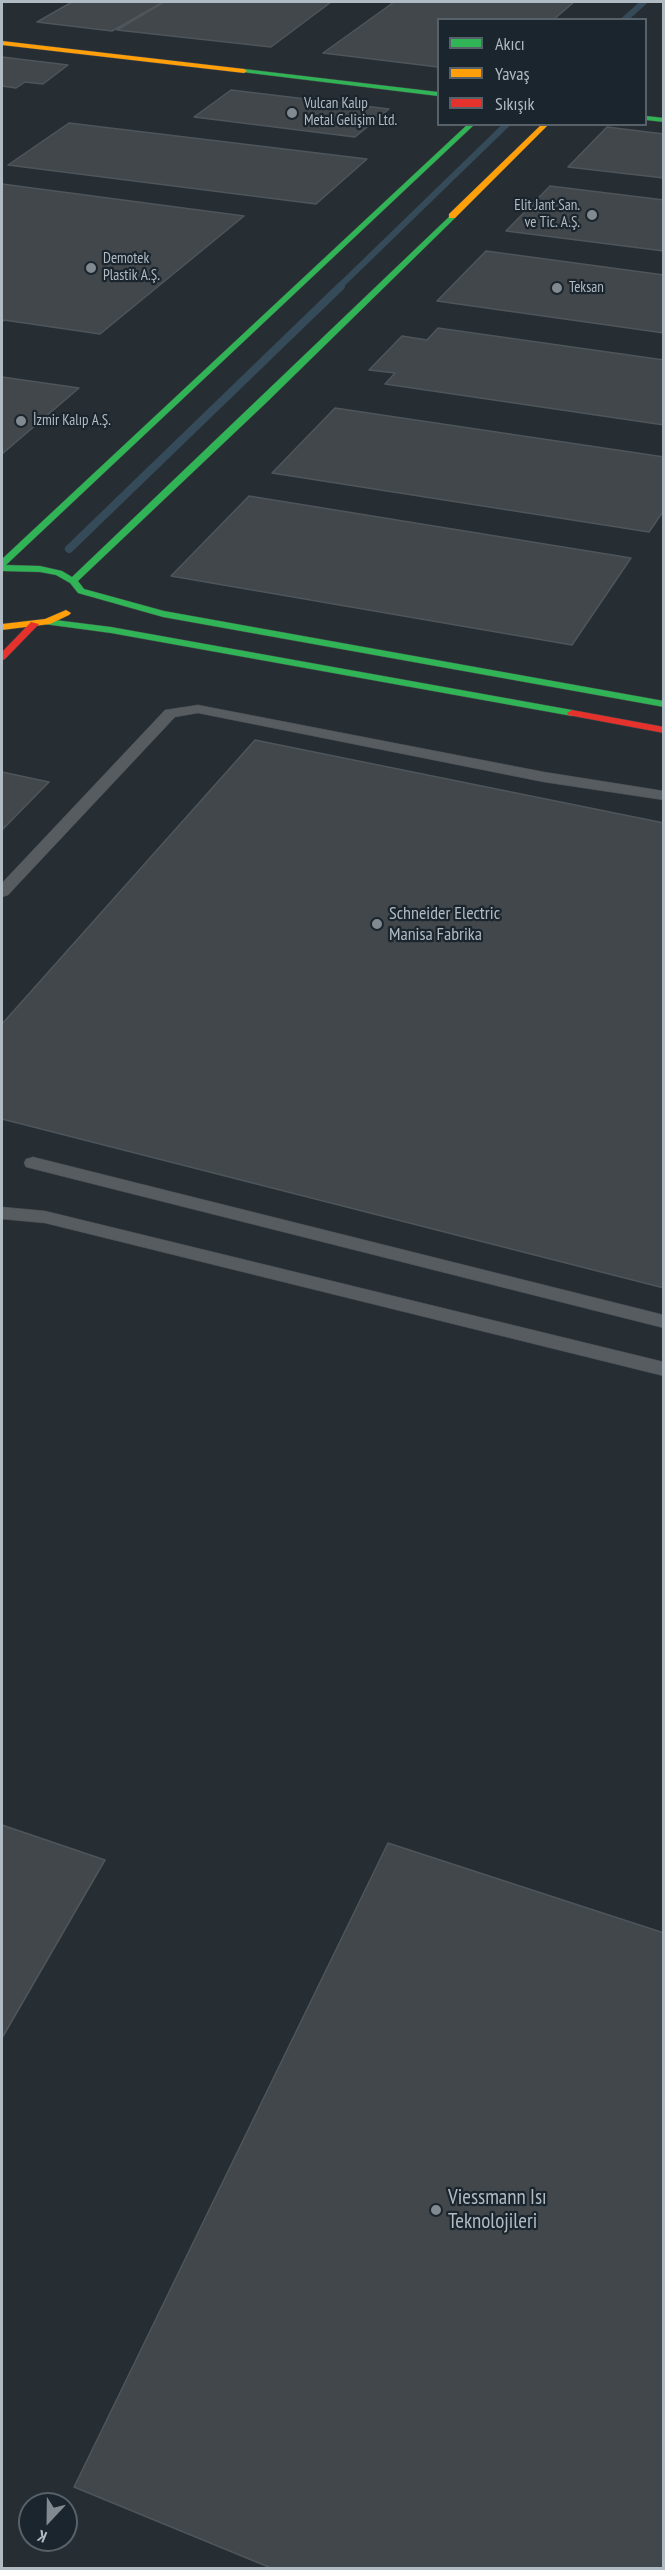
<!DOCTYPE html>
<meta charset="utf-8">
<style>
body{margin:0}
#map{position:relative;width:665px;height:2570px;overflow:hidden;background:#272e33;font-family:"PT Sans Narrow",sans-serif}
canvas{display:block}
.frame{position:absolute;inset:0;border:3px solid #b1bbc4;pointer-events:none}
.legend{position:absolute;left:437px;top:18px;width:210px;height:108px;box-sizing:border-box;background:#1b252d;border:2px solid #576169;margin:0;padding:8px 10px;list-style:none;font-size:18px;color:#b1bbc4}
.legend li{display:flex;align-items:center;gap:12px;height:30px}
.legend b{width:30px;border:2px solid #576169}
.north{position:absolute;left:18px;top:2492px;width:60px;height:60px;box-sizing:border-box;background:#1b252d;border:2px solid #576169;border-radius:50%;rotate:202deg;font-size:16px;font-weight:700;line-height:24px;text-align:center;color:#b1bbc4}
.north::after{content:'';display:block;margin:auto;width:21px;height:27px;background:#818a91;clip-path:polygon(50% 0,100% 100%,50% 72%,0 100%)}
</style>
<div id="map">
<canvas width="665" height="2570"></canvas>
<div class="frame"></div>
<ul class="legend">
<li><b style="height:8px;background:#30b455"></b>Akıcı</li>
<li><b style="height:8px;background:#ff9f0a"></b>Yavaş</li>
<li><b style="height:8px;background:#e5322d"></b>Sıkışık</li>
</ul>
<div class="north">K</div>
</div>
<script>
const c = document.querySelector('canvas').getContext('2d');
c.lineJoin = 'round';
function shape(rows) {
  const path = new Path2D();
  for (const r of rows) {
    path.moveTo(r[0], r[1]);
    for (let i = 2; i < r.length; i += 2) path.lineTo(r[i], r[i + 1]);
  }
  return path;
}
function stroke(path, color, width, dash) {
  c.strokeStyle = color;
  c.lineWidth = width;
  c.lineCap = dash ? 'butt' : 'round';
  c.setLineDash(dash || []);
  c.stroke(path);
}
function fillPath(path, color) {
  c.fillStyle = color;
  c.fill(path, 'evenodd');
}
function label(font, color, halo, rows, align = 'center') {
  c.font = font + ' "PT Sans Narrow",sans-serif';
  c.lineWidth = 4.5;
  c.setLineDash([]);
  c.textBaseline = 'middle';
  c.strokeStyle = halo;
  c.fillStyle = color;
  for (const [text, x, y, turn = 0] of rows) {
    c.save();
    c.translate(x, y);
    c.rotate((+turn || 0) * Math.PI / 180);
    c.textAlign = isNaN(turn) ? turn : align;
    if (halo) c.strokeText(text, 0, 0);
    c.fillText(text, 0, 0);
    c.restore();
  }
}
stroke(shape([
 [624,20,644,2],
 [339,287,507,124]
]), '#364b5a', 6);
stroke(shape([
 [69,549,341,286]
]), '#364b5a', 8);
const building = shape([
 [72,2,163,2,112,31,37,22,72,2],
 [164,2,331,2,271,47,117,30,164,2],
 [394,2,574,2,553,20,438,20,438,67,323,53,394,2],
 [2,57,68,65,43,84,25,82,16,88,2,86,2,57],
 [231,90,389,109,355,137,194,117,231,90],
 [69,123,367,159,316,204,8,165,69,123],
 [607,127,664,134,664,178,568,167,607,127],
 [2,184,244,216,100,334,4,320,2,322,2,184],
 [550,186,664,200,664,251,506,231,550,186],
 [486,251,664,275,664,333,437,301,486,251],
 [438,328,664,360,664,425,385,384,395,373,369,370,402,336,427,340,438,328],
 [2,377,79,388,2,454,2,377],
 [335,408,664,457,664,510,649,532,272,473,335,408],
 [249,496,631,558,572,645,171,576,249,496],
 [255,740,664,823,664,1288,2,1119,2,1024,255,740],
 [2,772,49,782,2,830,2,772],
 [2,1825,105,1860,2,2038,2,1825],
 [388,1843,664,1933,664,2568,271,2568,74,2487,388,1843]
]);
fillPath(building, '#41474b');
stroke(building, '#4f565b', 1.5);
const lane = shape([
 [198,705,544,772,664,791,664,800,544,782,198,713,175,717,8,895,2,897,2,883,165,710,198,705],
 [33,1157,664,1315,664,1328,26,1167,24,1163,26,1159,33,1157],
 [2,1207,45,1211,664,1362,664,1376,45,1223,2,1219,2,1207]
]);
const fast = shape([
 [244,69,438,92,438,96,242,72,244,69],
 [646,116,664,118,664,122,646,120,646,116],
 [468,124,475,124,6,565,40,566,62,571,72,577,452,214,456,216,455,218,267,402,78,581,84,589,164,611,664,701,664,707,163,617,78,593,70,583,56,575,40,572,2,571,2,559,468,124],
 [47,619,111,627,572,710,577,713,572,716,111,633,44,624,42,622,47,619]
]);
const slow = shape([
 [2,41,244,69,247,71,244,73,2,45,2,41],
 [542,124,549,124,455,218,449,218,449,214,542,124],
 [66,610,71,613,69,615,50,624,2,630,2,624,45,619,66,610]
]);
const jam = shape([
 [31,622,39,624,5,659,2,660,2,652,31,622],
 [572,710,664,727,664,733,568,715,567,713,572,710]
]);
stroke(lane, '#454a4e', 1);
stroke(fast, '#454a4e', 1);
stroke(slow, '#454a4e', 1);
stroke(jam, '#454a4e', 1);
fillPath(lane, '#575c61');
fillPath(fast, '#30b455');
fillPath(slow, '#ff9f0a');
fillPath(jam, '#e5322d');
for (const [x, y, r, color] of [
 [292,113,6,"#818a91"],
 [592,215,6,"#818a91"],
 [91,268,6,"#818a91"],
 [557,288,6,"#818a91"],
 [21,421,6,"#818a91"],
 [377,924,6,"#818a91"],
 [436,2210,6,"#818a91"]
]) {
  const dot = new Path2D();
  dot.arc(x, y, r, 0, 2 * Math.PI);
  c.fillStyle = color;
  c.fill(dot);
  stroke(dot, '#1b252d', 2);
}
label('15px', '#b1bbc4', '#1b252d', [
 ["Vulcan Kalıp",304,104],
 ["Metal Gelişim Ltd.",304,121],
 ["Elit Jant San.",580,206,"right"],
 ["ve Tic. A.Ş.",580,223,"right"],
 ["Demotek",103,259],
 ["Plastik A.Ş.",103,276],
 ["Teksan",569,288],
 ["İzmir Kalıp A.Ş.",33,421]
], 'left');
label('18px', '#b1bbc4', '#1b252d', [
 ["Schneider Electric",389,914],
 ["Manisa Fabrika",389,935]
], 'left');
label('21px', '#b1bbc4', '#1b252d', [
 ["Viessmann Isı",448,2198],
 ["Teknolojileri",448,2222]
], 'left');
</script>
